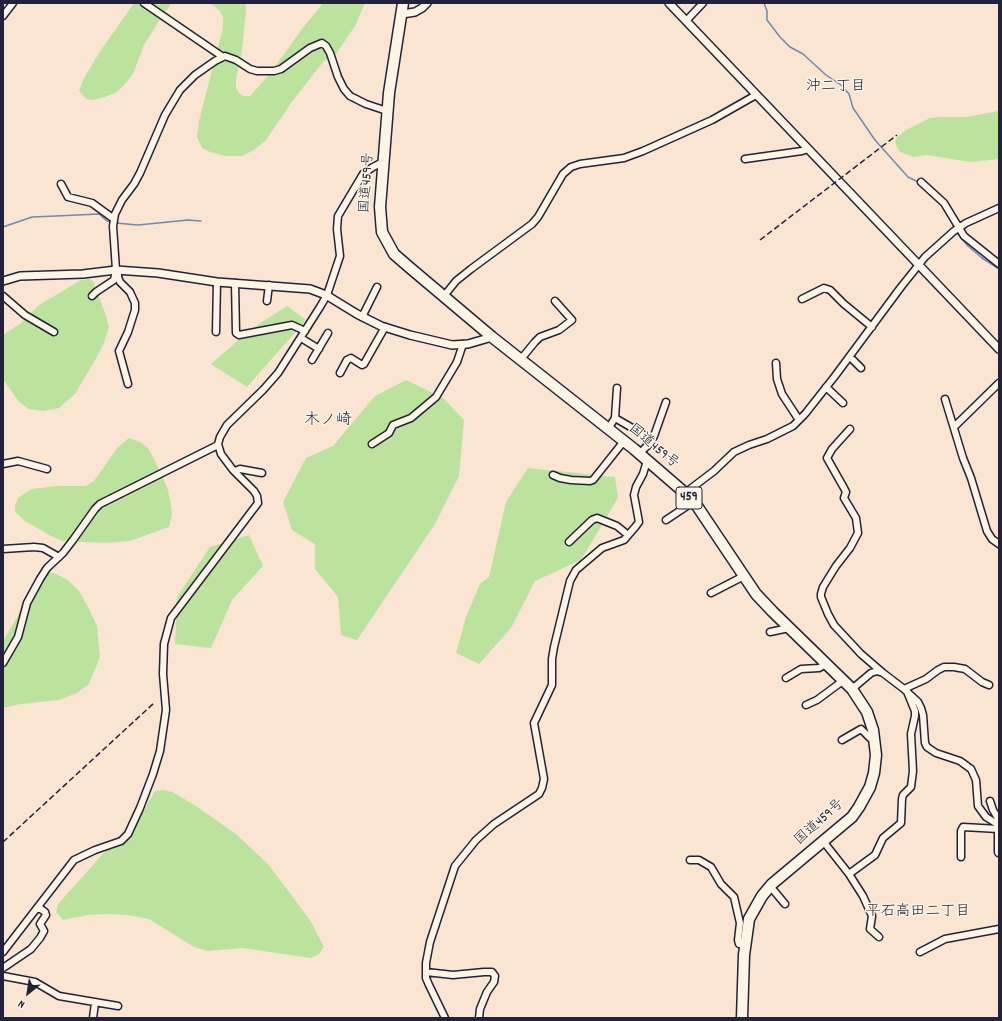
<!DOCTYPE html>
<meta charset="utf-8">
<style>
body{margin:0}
#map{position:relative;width:1002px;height:1021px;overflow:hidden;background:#f9e5d1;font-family:Dekko,sans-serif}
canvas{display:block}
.frame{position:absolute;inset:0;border:4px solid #22223b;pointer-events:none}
.north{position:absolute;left:8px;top:973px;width:40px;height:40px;-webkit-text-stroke:3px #fcf5e5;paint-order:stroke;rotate:210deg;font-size:11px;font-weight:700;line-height:16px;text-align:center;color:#22223b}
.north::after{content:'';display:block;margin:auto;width:14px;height:18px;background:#22223b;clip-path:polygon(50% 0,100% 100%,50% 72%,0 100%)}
</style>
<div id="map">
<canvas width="1002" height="1021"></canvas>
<div class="frame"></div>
<div class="north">N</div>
</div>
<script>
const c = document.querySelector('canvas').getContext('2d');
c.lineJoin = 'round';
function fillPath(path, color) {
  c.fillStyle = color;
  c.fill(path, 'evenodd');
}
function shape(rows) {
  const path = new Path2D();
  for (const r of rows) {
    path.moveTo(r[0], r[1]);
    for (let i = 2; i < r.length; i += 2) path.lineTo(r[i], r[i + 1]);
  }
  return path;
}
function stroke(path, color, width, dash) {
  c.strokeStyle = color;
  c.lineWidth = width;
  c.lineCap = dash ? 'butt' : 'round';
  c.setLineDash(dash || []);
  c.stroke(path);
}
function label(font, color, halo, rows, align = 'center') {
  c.font = font + ' Dekko,"Klee One",sans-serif';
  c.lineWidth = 3;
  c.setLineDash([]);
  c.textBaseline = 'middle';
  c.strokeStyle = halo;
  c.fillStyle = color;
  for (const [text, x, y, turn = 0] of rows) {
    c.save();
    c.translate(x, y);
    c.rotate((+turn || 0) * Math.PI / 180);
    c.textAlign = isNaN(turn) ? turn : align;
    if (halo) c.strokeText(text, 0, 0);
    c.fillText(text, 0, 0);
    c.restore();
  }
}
fillPath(shape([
 [134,3,172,3,164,13,144,45,133,74,125,84,117,92,105,97,93,100,86,99,79,91,83,80,99,53],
 [210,3,245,3,246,10,242,51,236,79,236,87,238,92,243,96,250,96,269,75,302,29,323,3,365,3,355,26,336,54,323,62,291,103,266,140,254,150,242,156,226,156,210,152,202,148,197,137,199,121,223,28,223,18,220,11],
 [999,111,999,159,970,162,927,155,914,157,900,152,896,145,895,141,898,137,906,130,930,118,942,117,966,117],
 [89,279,93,281,105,313,109,327,104,343,94,362,75,394,59,408,43,411,29,409,19,402,3,379,3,335,20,324,39,305,81,280],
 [287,306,306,320,247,387,211,364,250,330],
 [406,380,443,398,464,420,459,476,435,524,357,640,341,635,338,597,315,569,315,544,292,530,283,502,306,458,333,446,375,396],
 [129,438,140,442,148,448,156,463,168,490,171,505,172,514,169,527,130,541,106,543,62,541,51,536,25,521,15,512,15,506,18,498,31,489,58,486,86,486,94,481,118,447],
 [528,468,615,477,618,498,581,560,535,581,511,628,479,664,456,653,466,617,480,584,489,577,506,502],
 [249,535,263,566,232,600,211,648,175,644,177,597,210,547],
 [43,573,54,573,68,580,79,591,89,609,97,626,100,657,89,684,77,693,59,700,20,704,3,708,3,641],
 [163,790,172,792,193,804,236,834,268,864,310,920,324,947,319,954,311,958,243,948,208,951,194,947,149,919,128,915,106,914,88,915,63,920,56,912,58,904,111,845,126,832,141,816,155,791]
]), '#bce39e');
stroke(shape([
 [764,3,767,11,767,20,780,37,790,47,803,54,826,75,841,85,849,94,853,108,875,140,908,177,920,183],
 [952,220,953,226],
 [116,223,138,225,188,220,201,221],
 [3,227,32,217,56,216,99,214,107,221,112,222],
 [957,233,968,246,982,258,999,269]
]), '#6f8aaf', 1.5);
const minor = shape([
 [144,3,223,57],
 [3,16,13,3],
 [686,21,703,3],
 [745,159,802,151,808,149],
 [921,182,944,203,964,236,999,264],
 [61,184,68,197,92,203,114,219],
 [118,272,118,277,120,282,130,292,135,303,135,310,128,332,119,351,128,384],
 [235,283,236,333,239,335,292,325,305,331],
 [3,296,25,315,54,332],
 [92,296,96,292,114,280,116,270,113,226,115,214,122,200,134,184,140,173,165,115,180,90,195,75,215,61,225,56,236,60,250,69,257,71,274,71,281,69,310,48,322,43,326,46,330,53,338,77,344,89,350,96,366,104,387,111],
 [444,296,456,281,471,269,532,224,538,217,563,174,571,167,580,164,624,158,643,151,712,120,756,95],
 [802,299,824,288,830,290,844,304,872,327],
 [267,301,269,285],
 [362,317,377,287],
 [216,332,217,282],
 [301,338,319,349],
 [850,357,861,368],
 [521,359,535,342,540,337,559,330,572,320,555,301],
 [312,360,328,333],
 [776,363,777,379,782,394,799,420],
 [340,373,347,360,351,358,362,365,364,364,385,327],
 [826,387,843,403],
 [945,399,963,458,971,478,987,531,992,539,999,544],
 [615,418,641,433,651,441],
 [954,427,999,383],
 [608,429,615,418,617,388],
 [850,429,832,449,827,458,844,488,846,492,844,498,856,518,858,533,850,548,836,566,823,587,821,594,821,597,828,614,834,625,861,654,883,673],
 [372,444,389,433,393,425,411,418,436,397,457,362,463,344],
 [639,454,650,443,654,436,666,402],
 [3,464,18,461,47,469],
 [235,471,240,469,262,473],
 [553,475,560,478,571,480,590,481,593,480,624,441],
 [685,493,714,471,734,452,749,445,767,439,793,426,805,414,835,376,901,287,925,257,954,231,966,223,999,208],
 [666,520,693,502],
 [569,542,592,520,597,518,617,526,628,535],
 [3,549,34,547,43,548,59,557],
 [711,593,744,576],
 [770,632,789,628],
 [3,663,18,637,27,603,40,579,47,568,63,553,73,540,95,509,100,504,218,445],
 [786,678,801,669,819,668,826,664],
 [852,689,871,673,877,671,883,673,904,689,918,702,921,708,923,715,925,743,927,747,936,753,960,761,971,769,976,780,978,806,986,817,999,825],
 [904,689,926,679,938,670,944,667,954,667,965,669,982,682,989,685],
 [806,705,817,700,844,680],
 [842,740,861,729,870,738,875,739],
 [990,801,993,810,999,820],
 [823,841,849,874,863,896,872,916,870,929,879,937],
 [961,857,961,831,963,827,999,829],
 [690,860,699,860,711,867,721,884,734,897,740,923,738,940,739,944,745,945],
 [849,874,875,855,883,838,901,823,902,799,903,795,911,787,913,771,911,734,915,716,915,711,908,694],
 [770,886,785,904],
 [3,952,74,860,95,850,121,841,128,834,140,808,153,774,160,751,166,710,163,674,164,644,171,618,258,503,257,496,254,491,233,470,221,454,218,444,220,437,227,425,263,390,278,373,320,307,327,295,340,256,337,229,338,216,363,174,373,167,383,162],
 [920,952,945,939,999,929],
 [3,968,31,949,40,938,44,931,40,924,46,915,45,912,38,907],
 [426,972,453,975,484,972,492,972,495,976,494,982,487,992,480,1009,479,1018],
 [3,976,35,982,59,996,118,1006],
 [93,1018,95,1003],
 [445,1018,429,985,426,978,426,963,430,942,455,866,476,840,494,824,539,794,542,788,544,779,534,723,552,685,552,659,554,647,570,581,576,570,602,548,624,540,636,526,639,522,634,495,636,487,643,474,647,461]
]);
const tertiary = shape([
 [669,3,999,349],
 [402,14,415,12,422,8,427,3],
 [3,281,20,276,83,274,116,270,158,273,217,282,310,289,326,295,357,314,381,326,410,335,452,345,468,344,492,337]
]);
const secondary = shape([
 [999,831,999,852]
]);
const trunk = shape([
 [403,3,389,93,380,207,382,232,394,254,409,267,492,337,634,449,685,493,697,506,756,594,773,612,852,689,867,712,873,730,876,755,874,773,870,787,859,807,852,817,772,884,762,896,749,919,744,955,742,1018]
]);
stroke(minor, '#22223b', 9);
stroke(tertiary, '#22223b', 10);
stroke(secondary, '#22223b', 11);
stroke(trunk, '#22223b', 13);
stroke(minor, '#fcf5e5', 6);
stroke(tertiary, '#fcf5e5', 7);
stroke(secondary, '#fcf5e5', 8);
stroke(trunk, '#fcf5e5', 10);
stroke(shape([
 [760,240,897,135],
 [3,842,154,703]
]), '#22223b', 1.5, [6, 3]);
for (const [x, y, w] of [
 [689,498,26]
]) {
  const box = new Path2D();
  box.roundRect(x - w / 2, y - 11, w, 22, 3);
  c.fillStyle = '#fcf5e5';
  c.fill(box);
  stroke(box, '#22223b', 1);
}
label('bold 13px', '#22223b', null, [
 ["459",689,498]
]);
label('14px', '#22223b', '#fcf5e5', [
 ["国道459号",368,183,-86],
 ["国道459号",653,447,40],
 ["国道459号",820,823,-42]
]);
label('15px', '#22223b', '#fcf5e5', [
 ["沖二丁目",836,88],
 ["平石高田二丁目",918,913]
]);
label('16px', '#22223b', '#fcf5e5', [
 ["木ノ崎",328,422]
]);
</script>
